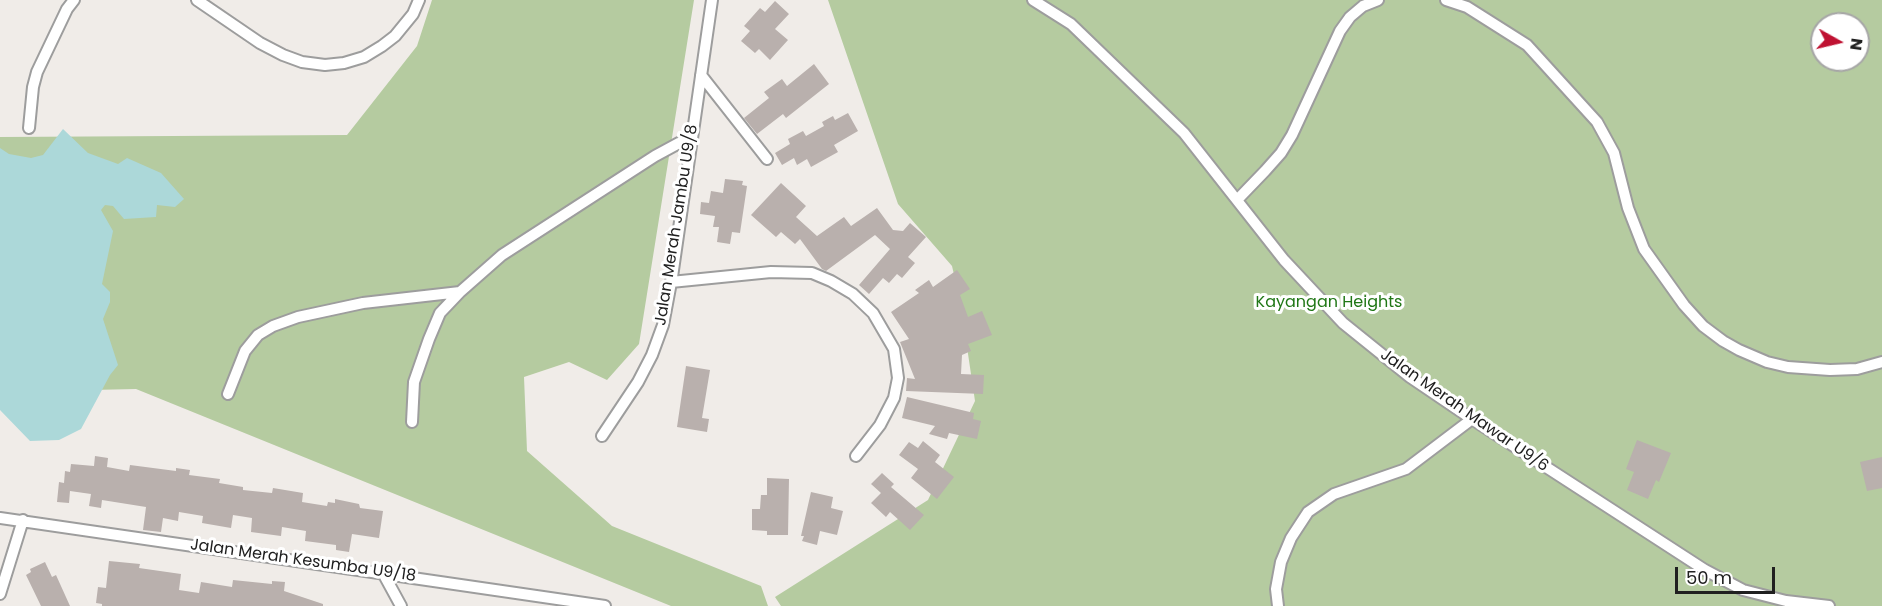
<!DOCTYPE html>
<style>
body{margin:0}
#map{position:relative;width:1882px;height:606px;overflow:hidden;background:#f0ece8;font-family:Poppins,sans-serif}
canvas{display:block}
.north{position:absolute;left:1810px;top:12px;width:60px;height:60px;box-sizing:border-box;background:#fff;border:2px solid #a6a6a6;border-radius:50%;rotate:98deg;font-size:16px;font-weight:700;line-height:24px;text-align:center;color:#202020}
.north::after{content:'';display:block;margin:auto;width:21px;height:27px;background:#bf1232;clip-path:polygon(50% 0,100% 100%,50% 72%,0 100%)}
.scale{position:absolute;left:1675px;top:567px;width:100px;height:27px;box-sizing:border-box;border:3px solid #202020;border-top:0;padding-left:8px;font-size:18px;line-height:21px;white-space:nowrap;color:#202020;-webkit-text-stroke:4px #fff;paint-order:stroke}
</style>
<div id="map">
<canvas width="1882" height="606"></canvas>
<div class="north">N</div>
<div class="scale">50 m</div>
</div>
<script>
const c = document.querySelector('canvas').getContext('2d');
c.lineJoin = 'round';
function fill(path, color) { c.fillStyle = color; c.fill(path, 'evenodd'); }
const toPath = rows => new Path2D(rows.map(r => 'M' + r).join(''));
function trace(path, color, width, dash) { c.strokeStyle = color; c.lineWidth = width; c.lineCap = dash ? 'butt' : 'round'; c.setLineDash(dash || []); c.stroke(path); }
function write(font, color, halo, rows, align = 'center') {
  c.font = font + ' Poppins,sans-serif'; c.lineWidth = 6; c.setLineDash([]); c.textBaseline = 'middle'; c.strokeStyle = halo; c.fillStyle = color; for (const [text, x, y, turn = 0] of rows) {
    c.save(); c.translate(x, y); c.rotate((+turn || 0) * Math.PI / 180); c.textAlign = isNaN(turn) ? turn : align; if (halo) c.strokeText(text, 0, 0); c.fillText(text, 0, 0); c.restore();
  }
}
const forest = toPath([
 [432,0,694,0,639,344,607,380,569,362,524,377,527,451,612,526,761,586,768,606,671,606,136,389,0,392,0,137,347,135,417,46],
 [828,0,1882,0,1882,606,781,606,775,597,928,500,975,401,960,300,952,266,898,204],
 [1822,24,1858,24,1858,60,1822,60]
]);
const water = toPath([
 [63,129,88,153,118,164,127,158,161,173,184,199,175,207,157,205,156,217,124,219,113,206,105,205,101,210,113,231,102,284,110,292,110,302,103,319,118,365,110,375,81,429,59,440,30,441,0,410,0,148,9,154,31,158,43,155]
]);
const building = toPath([
 [775,1,789,14,775,29,788,40,770,60,759,49,755,53,741,41,750,31,744,26,760,8,765,12],
 [814,64,829,84,786,118,783,114,757,134,744,118,769,98,764,92,782,79,787,86],
 [848,113,858,131,834,145,838,152,811,167,807,159,797,165,794,158,782,165,775,153,790,144,788,139,803,131,806,136,824,126,822,122,833,116,835,120],
 [725,179,743,181,742,185,747,186,740,233,732,232,730,244,717,242,719,227,713,227,715,216,700,214,701,202,709,203,711,191,723,193],
 [781,183,806,206,796,217,817,236,844,217,851,226,877,208,893,230,903,231,910,223,926,237,908,257,915,263,902,278,897,274,889,283,883,278,869,294,859,285,890,249,875,235,826,271,822,269,800,239,795,244,781,232,776,237,751,215],
 [957,270,970,289,960,295,968,317,982,311,992,335,968,344,971,351,962,355,961,374,984,375,983,394,906,391,907,378,915,379,900,342,909,339,891,312,919,293,915,290,929,280,933,287],
 [686,366,710,370,702,418,709,419,707,432,677,427],
 [907,397,974,413,973,419,981,421,977,439,949,433,947,439,929,434,935,426,902,418],
 [1637,440,1671,453,1659,482,1656,480,1648,499,1627,490,1634,472,1626,469],
 [923,441,940,455,935,462,954,477,937,499,911,478,918,469,899,455,909,442,918,448],
 [95,456,108,458,107,467,129,471,130,465,176,471,176,468,190,470,189,475,220,479,219,483,243,487,243,490,272,493,273,488,303,493,302,502,327,506,328,502,335,503,335,499,359,504,360,508,383,511,379,538,352,534,349,552,336,550,336,545,305,541,306,531,282,527,281,536,251,532,252,518,233,515,231,528,202,523,203,516,179,512,178,521,163,518,161,532,143,530,146,507,102,500,101,508,89,506,91,494,70,491,69,503,57,502,59,482,64,483,65,471,70,472,71,464,94,466],
 [1882,457,1882,488,1867,491,1860,462],
 [882,473,894,484,891,487,924,515,910,530,890,512,886,517,871,503,881,493,871,484],
 [767,478,789,479,788,535,767,535,767,531,752,530,752,509,760,509,761,495,767,495],
 [811,492,833,497,831,508,843,511,837,535,820,531,817,545,802,541,804,536,801,536],
 [109,561,140,564,139,568,181,574,179,590,199,593,201,582,232,587,233,580,272,584,272,581,285,582,284,591,323,604,323,606,102,606,102,604,96,603,98,587,106,588],
 [45,562,52,577,56,575,70,606,41,606,26,575,31,572,30,569]
]);
const street = toPath([
 [197,0,260,43,283,55,302,62,325,65,344,63,364,57,382,46,395,36,413,14,419,0],
 [1033,0,1071,24,1184,133,1284,260,1343,323,1410,377,1472,419,1705,570,1743,590,1786,601,1829,606],
 [1446,0,1467,7,1527,45,1597,122,1614,153,1628,208,1644,249,1684,305,1703,326,1723,341,1739,350,1767,362,1788,367,1830,370,1857,369,1882,362],
 [701,75,767,159],
 [29,128,33,87,37,72,67,9,74,0],
 [1238,199,1265,171,1281,153,1292,135,1340,31,1350,17,1363,6,1378,0],
 [671,282,771,272,812,273,831,281,853,294,873,313,894,349,898,378,894,398,880,425,856,456],
 [228,394,245,351,258,335,273,326,298,317,363,303,460,292],
 [412,422,414,382,429,339,440,313,460,292,502,255,655,156,679,143,691,141],
 [602,436,638,382,652,355,663,325,672,277,712,0],
 [0,518,605,606],
 [383,573,401,606],
 [0,594,23,520],
 [1278,606,1276,589,1281,562,1291,538,1308,512,1334,494,1406,469,1472,419]
]);
const streetNames = [
 ["Jalan Merah Jambu U9/8",677,225,-81],
 ["Jalan Merah Mawar U9/6",1464,411,35],
 ["Jalan Merah Kesumba U9/18",303,561,8]
];
const parkNames = [
 ["Kayangan Heights",1329,303]
];
fill(forest, '#b5cba0');
fill(water, '#acd8d9');
fill(building, '#b9b0ad');
trace(street, '#9d9d9d', 14);
trace(street, '#fff', 10);
write('16px', '#202020', '#fff', streetNames);
write('16px', '#207716', '#fff', parkNames);
</script>
